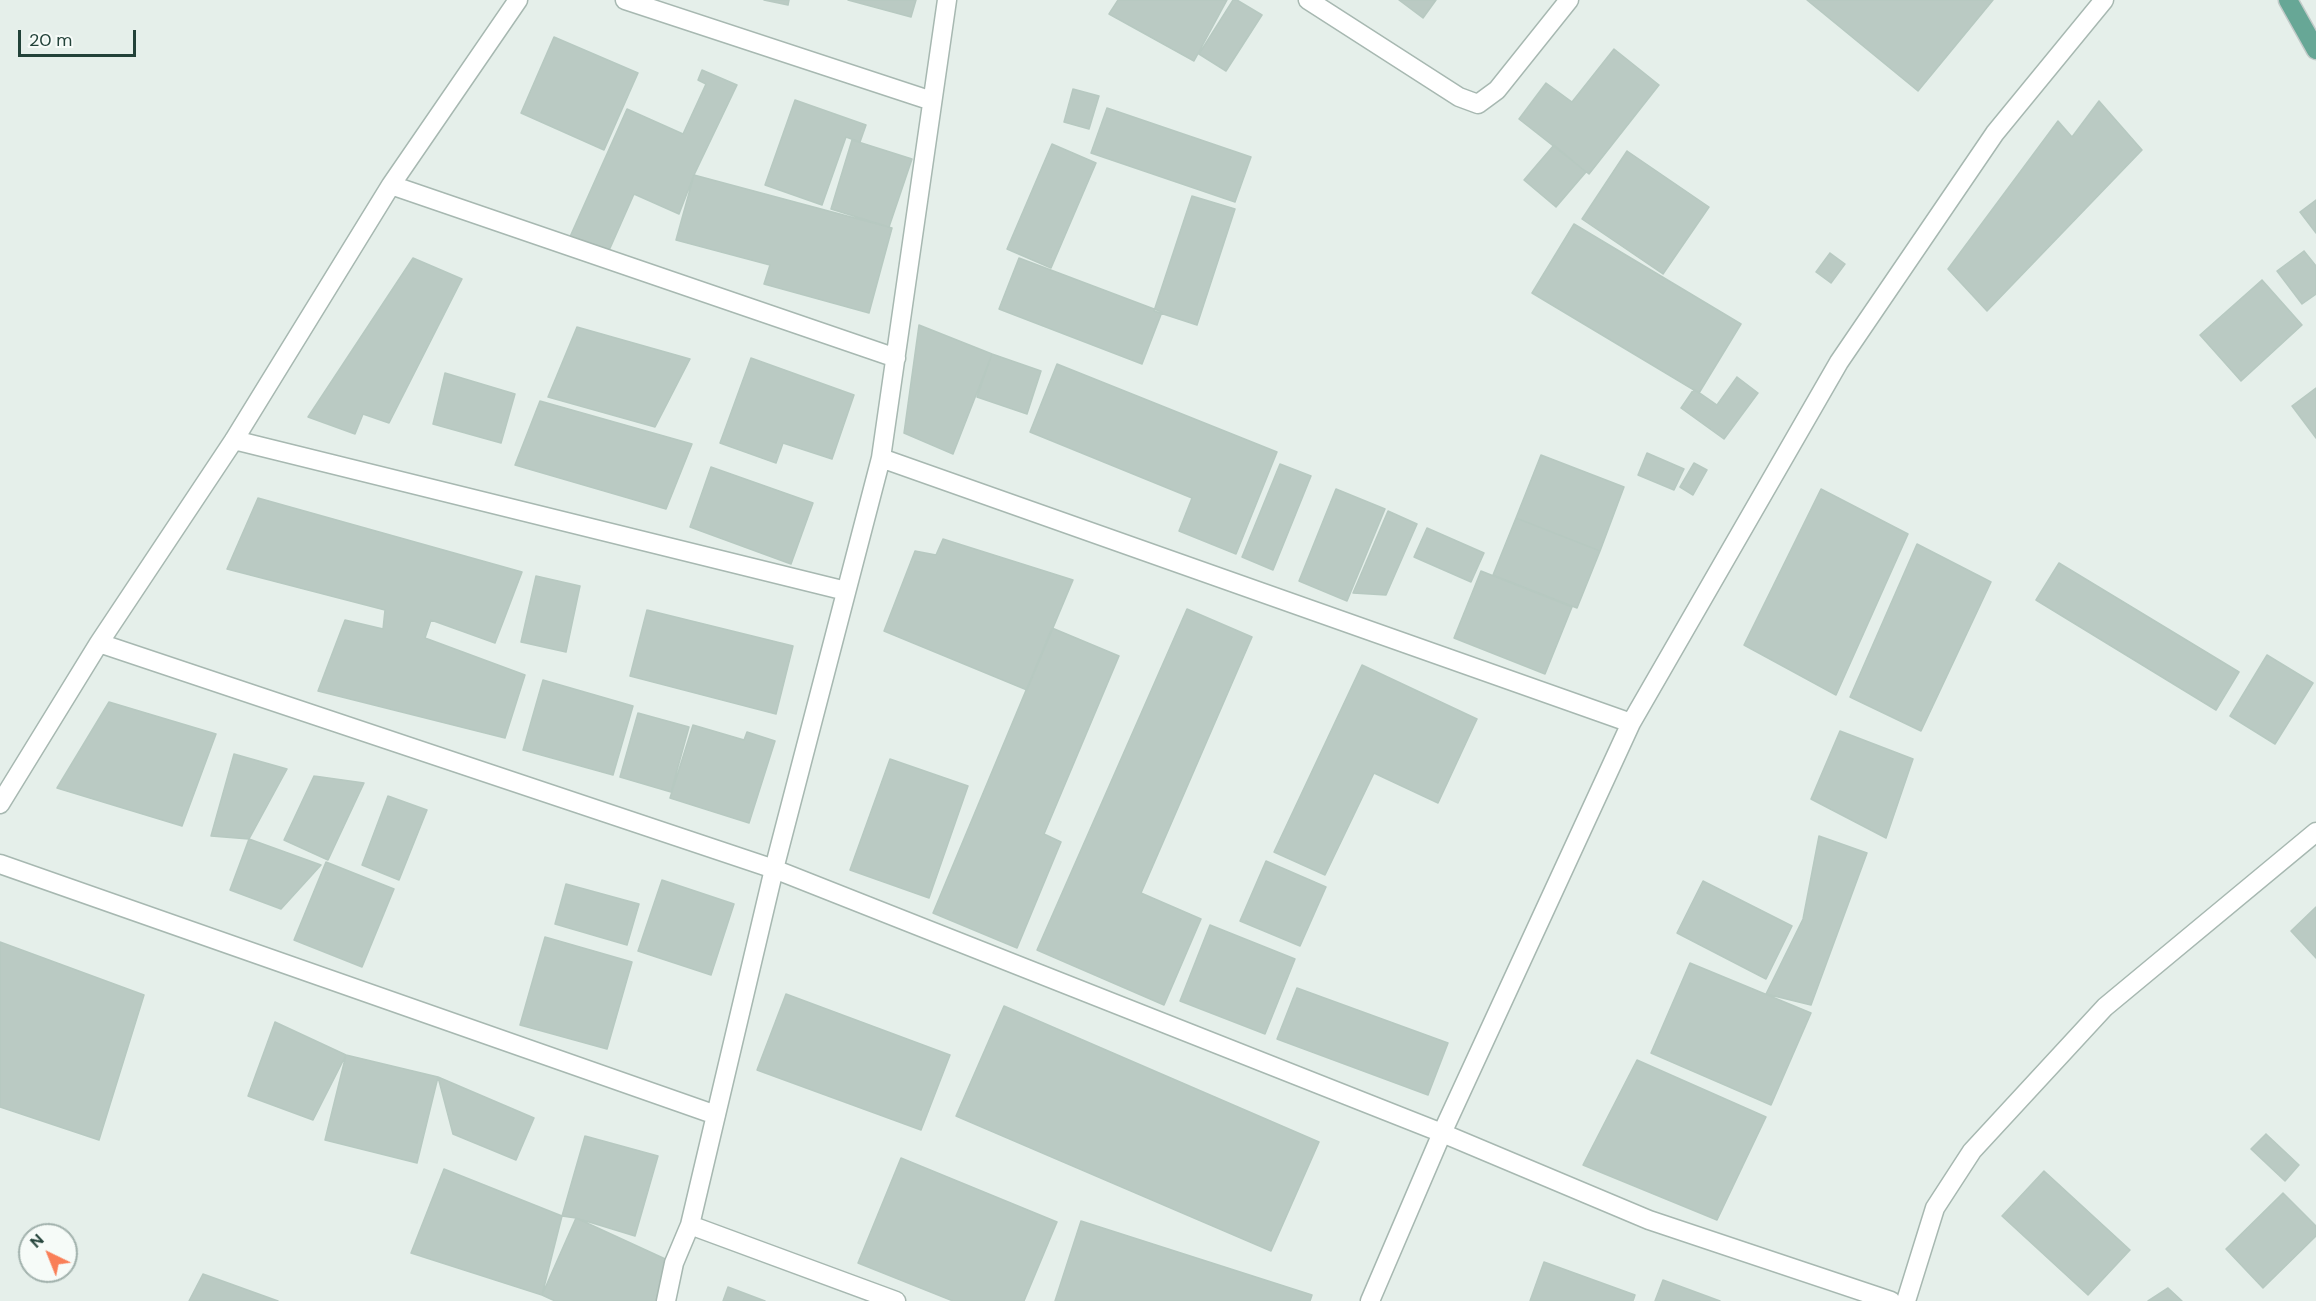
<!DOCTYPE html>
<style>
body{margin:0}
#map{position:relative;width:2316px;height:1301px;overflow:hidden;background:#e5efea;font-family:"DM Sans",sans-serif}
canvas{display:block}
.north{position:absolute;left:18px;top:1223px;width:60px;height:60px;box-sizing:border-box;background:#f6fbf8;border:2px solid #a1b1ac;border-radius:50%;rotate:317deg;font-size:16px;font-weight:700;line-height:24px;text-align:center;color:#224239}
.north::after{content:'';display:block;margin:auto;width:21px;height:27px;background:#f97f58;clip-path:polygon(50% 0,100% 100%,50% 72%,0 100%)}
.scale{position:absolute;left:18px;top:30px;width:118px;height:27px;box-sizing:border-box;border:3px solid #224239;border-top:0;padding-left:8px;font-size:18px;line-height:21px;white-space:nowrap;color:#224239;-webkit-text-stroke:4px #f6fbf8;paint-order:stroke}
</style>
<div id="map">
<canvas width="2316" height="1301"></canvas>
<div class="north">N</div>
<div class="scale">20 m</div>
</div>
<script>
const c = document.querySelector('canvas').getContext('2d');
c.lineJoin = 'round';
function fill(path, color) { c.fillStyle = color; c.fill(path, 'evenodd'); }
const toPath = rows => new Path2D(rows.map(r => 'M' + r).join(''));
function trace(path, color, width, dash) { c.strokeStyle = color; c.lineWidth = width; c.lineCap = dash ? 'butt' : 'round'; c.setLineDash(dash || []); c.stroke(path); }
const building = toPath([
 [764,0,789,0,788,5,764,0],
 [848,0,916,0,911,17,848,0],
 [1118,0,1227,0,1194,61,1109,14,1118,0],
 [1233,0,1237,0,1262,15,1226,71,1199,54,1233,0],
 [1399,0,1436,0,1423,18,1399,0],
 [1807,0,1993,0,1918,91,1807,0],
 [554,37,638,73,604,150,521,113,554,37],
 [1614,49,1659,85,1589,174,1519,119,1546,83,1572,102,1614,49],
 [702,70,737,85,694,175,679,214,634,194,607,255,569,239,627,109,683,134,706,84,698,80,702,70],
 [1073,89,1099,96,1089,129,1064,122,1073,89],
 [795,100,866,125,860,142,846,137,822,205,765,185,795,100],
 [2099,101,2142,150,1987,311,1948,269,2058,121,2072,137,2099,101],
 [1107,108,1251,157,1235,202,1091,153,1107,108],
 [852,140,912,159,889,227,831,209,852,140],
 [1052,144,1096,163,1051,268,1007,249,1052,144],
 [1554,145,1586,172,1556,207,1524,180,1554,145],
 [1627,151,1709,207,1663,274,1582,219,1627,151],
 [694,175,892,228,869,313,764,284,770,265,676,240,694,175],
 [1192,196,1235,209,1197,325,1154,311,1192,196],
 [2316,200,2316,233,2300,212,2316,200],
 [1574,224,1741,324,1699,393,1532,293,1574,224],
 [2304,251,2316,266,2316,294,2302,304,2277,271,2304,251],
 [1830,253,1845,264,1831,283,1816,272,1830,253],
 [413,258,462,279,389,423,363,414,355,434,308,417,413,258],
 [1019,258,1162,312,1142,364,999,309,1019,258],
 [2262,280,2302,325,2241,381,2200,335,2262,280],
 [919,325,992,354,953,454,904,433,919,325],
 [577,327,690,359,655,427,548,397,577,327],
 [992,354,1041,371,1027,414,977,397,992,354],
 [751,358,854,395,832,459,783,443,776,463,720,443,751,358],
 [1057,364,1277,452,1236,554,1179,531,1192,498,1030,432,1057,364],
 [445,373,515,394,501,443,433,424,445,373],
 [1737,377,1758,393,1724,439,1681,408,1694,389,1717,405,1737,377],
 [2316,388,2316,438,2292,406,2316,388],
 [540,401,692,444,666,509,515,465,540,401],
 [1647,453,1684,469,1674,490,1638,475,1647,453],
 [1541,455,1624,487,1600,551,1516,518,1541,455],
 [1694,463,1707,470,1693,495,1680,487,1694,463],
 [1280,464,1311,476,1273,570,1242,557,1280,464],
 [711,467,813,503,791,564,690,527,711,467],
 [1336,489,1385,509,1347,601,1299,581,1336,489],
 [1821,489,1908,534,1836,695,1744,645,1821,489],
 [258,498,522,572,495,643,431,620,425,638,525,675,505,738,318,691,345,620,383,629,385,610,227,569,258,498],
 [1388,511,1417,524,1386,595,1353,593,1388,511],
 [1516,518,1600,551,1577,608,1493,575,1516,518],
 [1427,528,1484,553,1471,582,1414,557,1427,528],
 [943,539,1073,580,1027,690,884,631,915,551,936,555,943,539],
 [1917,544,1991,582,1921,731,1850,697,1917,544],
 [2059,563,2239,672,2216,710,2036,600,2059,563],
 [1481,571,1572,607,1545,674,1454,638,1481,571],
 [536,576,580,586,566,652,521,642,536,576],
 [1187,609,1252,637,1141,893,1201,919,1164,1005,1037,950,1187,609],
 [647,610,793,646,776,714,630,676,647,610],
 [1052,628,1119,656,1044,834,1061,842,1017,948,933,913,1052,628],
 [2267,655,2313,683,2275,744,2230,716,2267,655],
 [1362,665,1477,719,1438,803,1374,773,1325,875,1274,852,1362,665],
 [543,680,633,706,613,775,523,750,543,680],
 [109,702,216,734,182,826,57,788,109,702],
 [638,713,689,727,671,792,620,777,638,713],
 [693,725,744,740,747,732,775,741,749,823,670,798,693,725],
 [1840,731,1913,759,1886,838,1811,799,1840,731],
 [234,754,287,769,249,839,211,836,234,754],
 [890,759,968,786,929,898,850,870,890,759],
 [314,776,364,783,328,860,284,840,314,776],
 [388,796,427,810,399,880,362,865,388,796],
 [1819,836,1867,853,1811,1005,1766,994,1803,919,1819,836],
 [249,839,321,865,281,909,230,890,249,839],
 [1266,861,1326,887,1300,946,1240,921,1266,861],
 [326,862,394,889,362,967,294,940,326,862],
 [662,880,734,904,711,975,638,951,662,880],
 [1703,881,1792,926,1766,979,1677,933,1703,881],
 [566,884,639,904,627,945,555,924,566,884],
 [2316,907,2316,958,2291,931,2316,907],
 [1210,925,1295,959,1265,1034,1180,1001,1210,925],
 [545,937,632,962,607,1049,520,1025,545,937],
 [0,942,144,995,99,1140,0,1107,0,942],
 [1690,963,1811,1013,1771,1105,1651,1053,1690,963],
 [1297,988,1448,1043,1428,1095,1277,1039,1297,988],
 [786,994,950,1055,921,1130,757,1070,786,994],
 [1004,1006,1319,1142,1271,1251,956,1116,1004,1006],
 [275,1022,346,1055,313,1120,248,1096,275,1022],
 [346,1055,438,1077,417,1163,325,1140,346,1055],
 [1637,1060,1766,1117,1717,1220,1583,1165,1637,1060],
 [438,1077,534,1118,516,1160,453,1134,438,1077],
 [2266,1134,2299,1165,2285,1181,2251,1149,2266,1134],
 [585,1136,658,1156,635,1236,576,1218,562,1216,585,1136],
 [901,1158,1057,1222,1024,1301,953,1301,858,1263,901,1158],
 [444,1169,562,1216,542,1295,411,1253,444,1169],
 [2044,1171,2130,1250,2088,1295,2002,1216,2044,1171],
 [2283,1193,2316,1226,2316,1236,2263,1288,2226,1249,2283,1193],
 [576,1218,674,1263,657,1301,555,1301,542,1295,576,1218],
 [1081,1221,1312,1295,1310,1301,1055,1301,1081,1221],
 [1544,1262,1635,1295,1633,1301,1530,1301,1544,1262],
 [203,1274,278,1301,189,1301,203,1274],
 [1663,1280,1720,1301,1655,1301,1663,1280],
 [728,1287,765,1301,723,1301,728,1287],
 [2168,1288,2182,1301,2148,1301,2168,1288]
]);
const minor = toPath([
 [625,0,932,101],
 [1308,0,1459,97,1478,104,1497,90,1569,0],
 [391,185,896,358],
 [234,440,846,591],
 [881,458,1631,723],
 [99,643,774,869,1442,1133,1649,1220,1891,1301],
 [0,804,99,643,234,440,391,185,518,0],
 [0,864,716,1115],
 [690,1225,896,1301],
 [666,1301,674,1263,690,1225,774,869,881,458,947,0],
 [1370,1301,1442,1133,1631,723,1839,362,1995,133,2104,0],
 [1906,1301,1935,1208,1972,1151,2105,1007,2316,832]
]);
const major = toPath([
 [2288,0,2316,50]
]);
fill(building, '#bacac3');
trace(building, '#b7c9c1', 1.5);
trace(minor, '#a7b8b1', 21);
trace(major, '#c1cac8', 21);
trace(minor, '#fff', 18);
trace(major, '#67a796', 18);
</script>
